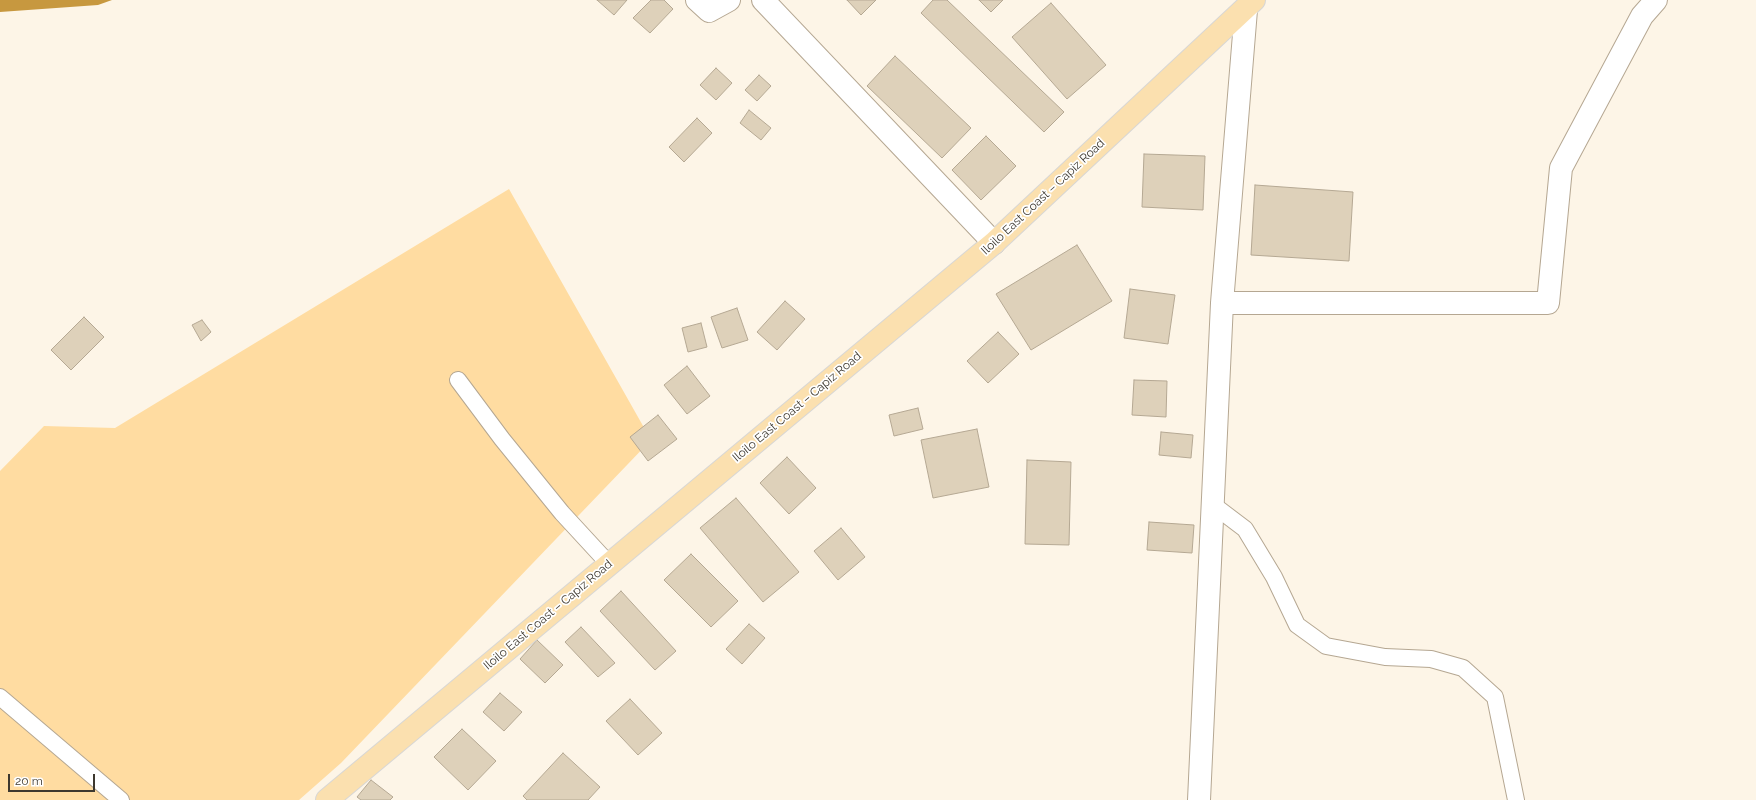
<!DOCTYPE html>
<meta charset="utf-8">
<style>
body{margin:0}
#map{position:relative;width:1756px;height:800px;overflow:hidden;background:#fdf5e7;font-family:Raleway,sans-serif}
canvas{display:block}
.scale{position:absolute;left:8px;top:774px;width:87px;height:18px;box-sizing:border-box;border:2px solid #3d382f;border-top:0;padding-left:5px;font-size:12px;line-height:14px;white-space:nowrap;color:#3d382f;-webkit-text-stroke:3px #fff;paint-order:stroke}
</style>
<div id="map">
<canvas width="1756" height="800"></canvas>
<div class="scale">20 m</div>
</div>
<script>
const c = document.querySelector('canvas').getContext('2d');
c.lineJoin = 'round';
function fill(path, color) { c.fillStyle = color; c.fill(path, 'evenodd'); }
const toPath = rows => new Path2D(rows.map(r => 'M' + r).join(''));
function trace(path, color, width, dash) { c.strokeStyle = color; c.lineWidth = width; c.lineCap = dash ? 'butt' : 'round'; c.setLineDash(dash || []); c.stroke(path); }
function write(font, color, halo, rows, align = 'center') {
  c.font = font + ' Raleway,sans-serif'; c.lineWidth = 3.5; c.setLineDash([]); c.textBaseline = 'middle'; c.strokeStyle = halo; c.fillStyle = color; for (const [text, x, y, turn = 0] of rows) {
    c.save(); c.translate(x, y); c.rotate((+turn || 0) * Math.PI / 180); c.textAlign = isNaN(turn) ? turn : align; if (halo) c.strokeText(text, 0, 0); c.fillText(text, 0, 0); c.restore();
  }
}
const green = toPath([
 [509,189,651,440,341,763,299,800,0,800,0,471,44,426,115,428]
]);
const water = toPath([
 [0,0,112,0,98,5,0,12]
]);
const building = toPath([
 [597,0,627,0,614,15,597,0],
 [651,0,664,0,673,9,650,33,633,18,651,0],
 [847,0,876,0,861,15,847,0],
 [933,0,947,0,1064,112,1044,132,921,13,933,0],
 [979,0,1003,0,991,12,979,0],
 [1051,3,1106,65,1067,99,1012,37,1051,3],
 [895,56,971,128,942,158,867,86,895,56],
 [716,68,732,83,716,100,700,85,716,68],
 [759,75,771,86,757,101,745,90,759,75],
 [749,110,771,128,761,140,740,123,749,110],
 [697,118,712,133,684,162,669,147,697,118],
 [986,136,1016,166,981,200,952,170,986,136],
 [1144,154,1205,156,1203,210,1142,207,1144,154],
 [1255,185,1353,192,1349,261,1251,255,1255,185],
 [1077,245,1112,301,1031,350,996,294,1077,245],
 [1130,289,1175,295,1168,344,1124,338,1130,289],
 [785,301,805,319,777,350,757,332,785,301],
 [737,308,748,340,722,348,711,317,737,308],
 [84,317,104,337,71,370,51,350,84,317],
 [202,320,211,332,201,341,192,325,202,320],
 [701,323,707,347,688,352,682,328,701,323],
 [998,332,1019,354,988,383,967,361,998,332],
 [687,366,710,396,687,414,664,385,687,366],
 [1134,380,1167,381,1166,417,1132,415,1134,380],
 [918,408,923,429,894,436,889,415,918,408],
 [658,415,677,439,648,461,630,437,658,415],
 [977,429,989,487,933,498,921,440,977,429],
 [1161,432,1193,435,1191,458,1159,455,1161,432],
 [787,457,816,488,789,514,760,483,787,457],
 [1027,460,1071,462,1069,545,1025,544,1027,460],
 [736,498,799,572,763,602,700,528,736,498],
 [1149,522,1194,525,1192,553,1147,550,1149,522],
 [841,528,865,557,838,580,814,551,841,528],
 [691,554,738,601,711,627,664,580,691,554],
 [621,591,676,651,655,670,600,611,621,591],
 [749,624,765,638,742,664,726,649,749,624],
 [581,627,615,663,598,677,565,642,581,627],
 [537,640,563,665,545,683,520,659,537,640],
 [500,693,522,712,504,731,483,712,500,693],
 [630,699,662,733,638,755,606,721,630,699],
 [462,729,496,761,468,790,434,757,462,729],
 [563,753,600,787,588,800,527,800,523,796,563,753],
 [371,780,393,797,390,800,361,800,357,797,371,780]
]);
const service = toPath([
 [458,380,502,439,562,513,609,564],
 [1212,504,1245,529,1274,577,1297,625,1326,646,1385,657,1431,659,1463,668,1495,697,1516,800],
 [0,697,121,800]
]);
const minor = toPath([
 [697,0,709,11,729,0],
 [763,0,994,243],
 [1222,303,1548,303,1561,168,1642,16,1656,0],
 [1199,800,1222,303,1246,10]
]);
const primary = toPath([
 [327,800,994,243,1254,0]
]);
const streetNames = [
 ["Iloilo East Coast – Capiz Road",1043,197,-43],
 ["Iloilo East Coast – Capiz Road",797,407,-40],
 ["Iloilo East Coast – Capiz Road",548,615,-40]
];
fill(green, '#ffdca1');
fill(water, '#c7983f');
fill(building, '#ded1ba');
trace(building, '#b5a893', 1);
trace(service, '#b5a792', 18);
trace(minor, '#b5a792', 24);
trace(primary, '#d8d7d5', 24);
trace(service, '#fff', 16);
trace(minor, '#fff', 22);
trace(primary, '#fbe0af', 22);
write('12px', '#3d382f', '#fff', streetNames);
</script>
